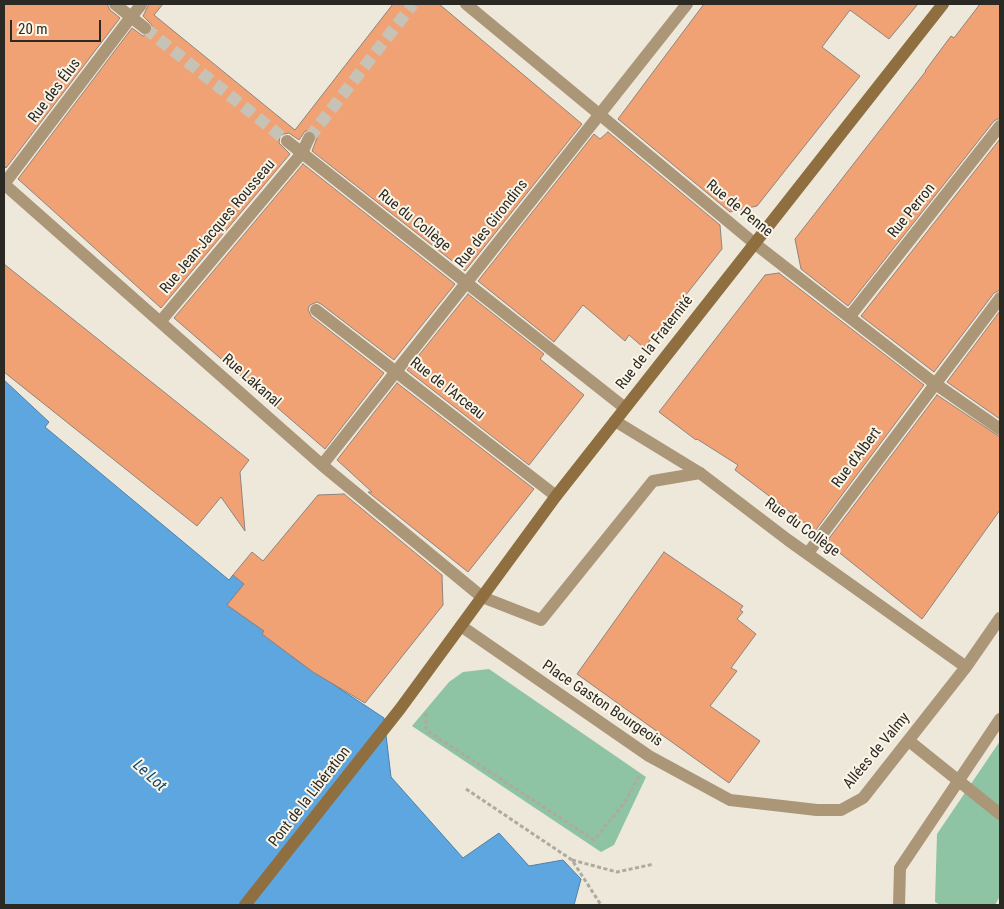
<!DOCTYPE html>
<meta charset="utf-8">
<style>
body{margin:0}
#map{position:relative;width:1004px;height:909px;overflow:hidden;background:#ede8da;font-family:"Roboto Condensed",sans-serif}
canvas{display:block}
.frame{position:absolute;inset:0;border:5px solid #2b2924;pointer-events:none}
.scale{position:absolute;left:10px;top:20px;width:91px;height:22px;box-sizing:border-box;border:2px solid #2b2924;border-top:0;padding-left:6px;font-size:15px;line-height:18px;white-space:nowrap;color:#2b2924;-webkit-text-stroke:4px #faf5e7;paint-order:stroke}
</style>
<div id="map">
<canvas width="1004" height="909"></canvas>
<div class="frame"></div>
<div class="scale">20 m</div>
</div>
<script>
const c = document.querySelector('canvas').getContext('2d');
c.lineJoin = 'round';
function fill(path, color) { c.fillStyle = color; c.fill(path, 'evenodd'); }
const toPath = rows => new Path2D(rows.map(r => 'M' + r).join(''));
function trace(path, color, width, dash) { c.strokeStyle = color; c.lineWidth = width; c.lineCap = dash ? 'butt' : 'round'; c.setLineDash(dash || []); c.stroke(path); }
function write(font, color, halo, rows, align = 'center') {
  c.font = font + ' "Roboto Condensed",sans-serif'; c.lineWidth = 4; c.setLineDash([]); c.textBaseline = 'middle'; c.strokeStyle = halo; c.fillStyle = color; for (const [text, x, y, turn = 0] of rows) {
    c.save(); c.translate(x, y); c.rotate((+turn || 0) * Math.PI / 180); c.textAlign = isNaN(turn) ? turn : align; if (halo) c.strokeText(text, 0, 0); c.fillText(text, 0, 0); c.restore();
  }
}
const green = toPath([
 [489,669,646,777,614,845,601,852,412,726,449,682,463,672],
 [1000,741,1000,896,995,905,940,905,935,902,937,834]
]);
const water = toPath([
 [4,380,49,422,45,427,229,580,233,575,244,584,227,605,264,631,263,634,298,661,384,718,391,777,463,858,499,833,529,866,563,860,581,879,574,905,4,905,4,380]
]);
const building = toPath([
 [4,4,107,4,110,10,120,18,6,168,4,165,4,4],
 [149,4,163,4,154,15,295,130,393,4,439,4,582,124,465,271,312,151,317,138,313,131,305,131,299,140,289,133,284,134,280,136,279,143,290,154,161,308,18,179,132,28,143,36,152,33,152,25,143,16,149,4],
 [704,4,918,4,889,39,850,10,822,47,860,76,757,206,730,212,618,119,704,4],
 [980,4,1000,4,1000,118,994,121,848,306,801,269,795,239,926,71,925,71,951,36,954,38,980,4],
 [608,132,720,225,722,249,644,348,629,335,625,341,583,305,554,342,478,281,594,134,600,139,608,132],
 [1000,139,1000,290,994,293,934,372,861,316,1000,139],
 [303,164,455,284,394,360,321,304,317,302,310,305,308,309,311,316,384,373,325,449,174,318,303,164],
 [4,264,249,460,240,472,245,531,221,497,197,526,4,372,4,264],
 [779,273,924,385,815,531,735,470,738,465,697,439,696,440,659,412,765,275,779,273],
 [468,294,544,354,540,359,584,395,529,465,407,370,468,294],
 [1000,311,1000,419,947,382,1000,311],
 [397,383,534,489,468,572,368,492,372,492,337,460,397,383],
 [937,395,1000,437,1000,510,922,619,831,546,832,545,827,541,937,395],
 [344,494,442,575,443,605,365,703,313,672,262,634,264,631,227,605,244,584,233,575,252,552,263,561,318,495,344,494],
 [664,552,743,606,740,610,743,612,737,619,756,634,731,668,737,671,710,706,760,741,729,783,577,674,664,552]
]);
const pedestrianTunnel = toPath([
 [145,28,287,141],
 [309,138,413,4]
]);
const path = toPath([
 [426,713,426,730,594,840,625,802,639,776],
 [466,789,572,860,601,905],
 [572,860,617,872,654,864]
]);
const service = toPath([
 [482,597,541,620,653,481,700,473],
 [461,626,649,756,730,800,817,810]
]);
const pedestrian = toPath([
 [466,4,599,114],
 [141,5,131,17,145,28],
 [287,141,302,153,309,138],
 [850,316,1000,126],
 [909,741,1000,814]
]);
const minor = toPath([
 [599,114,754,243,934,383,1000,429],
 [4,184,322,465,482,597],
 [4,184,131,17,115,4],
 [316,310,556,496],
 [160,322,302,153,625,408],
 [615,421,700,473,788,540,966,667],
 [322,465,687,4],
 [808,553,1000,298],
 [817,810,841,810,863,798,966,667,1000,618],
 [899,905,900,868,1000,719]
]);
const secondary = toPath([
 [245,905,400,709,556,496,943,4]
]);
const streetNames = [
 ["Rue des Élus",55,91,-53],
 ["Rue de Penne",739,209,39],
 ["Rue Perron",912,211,-51],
 ["Rue du Collège",414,221,39],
 ["Rue des Girondins",492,224,-52],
 ["Rue Jean-Jacques Rousseau",218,227,-50],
 ["Rue de la Fraternité",655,343,-52],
 ["Rue Lakanal",251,381,41],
 ["Rue de l'Arceau",447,389,38],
 ["Rue d'Albert",857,458,-53],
 ["Rue du Collège",802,528,36],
 ["Place Gaston Bourgeois",602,704,34],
 ["Allées de Valmy",877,751,-50],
 ["Pont de la Libération",310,797,-52]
];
const waterNames = [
 ["Le Lot",149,776,42]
];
fill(green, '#8ec3a4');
fill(water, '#5da6df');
trace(water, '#4e80a7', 1);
fill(building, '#f0a274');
trace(building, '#90837c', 1);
trace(pedestrianTunnel, '#c6c2b6', 12, [12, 6]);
trace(path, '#aeaa9f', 3, [4, 2.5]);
trace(service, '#ac9678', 12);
trace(pedestrian, '#ac9678', 12);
trace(minor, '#ac9678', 12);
trace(secondary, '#8f6e40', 12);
write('15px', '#2b2924', '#faf5e7', streetNames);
write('italic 16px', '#0e466c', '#faf5e7', waterNames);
</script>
